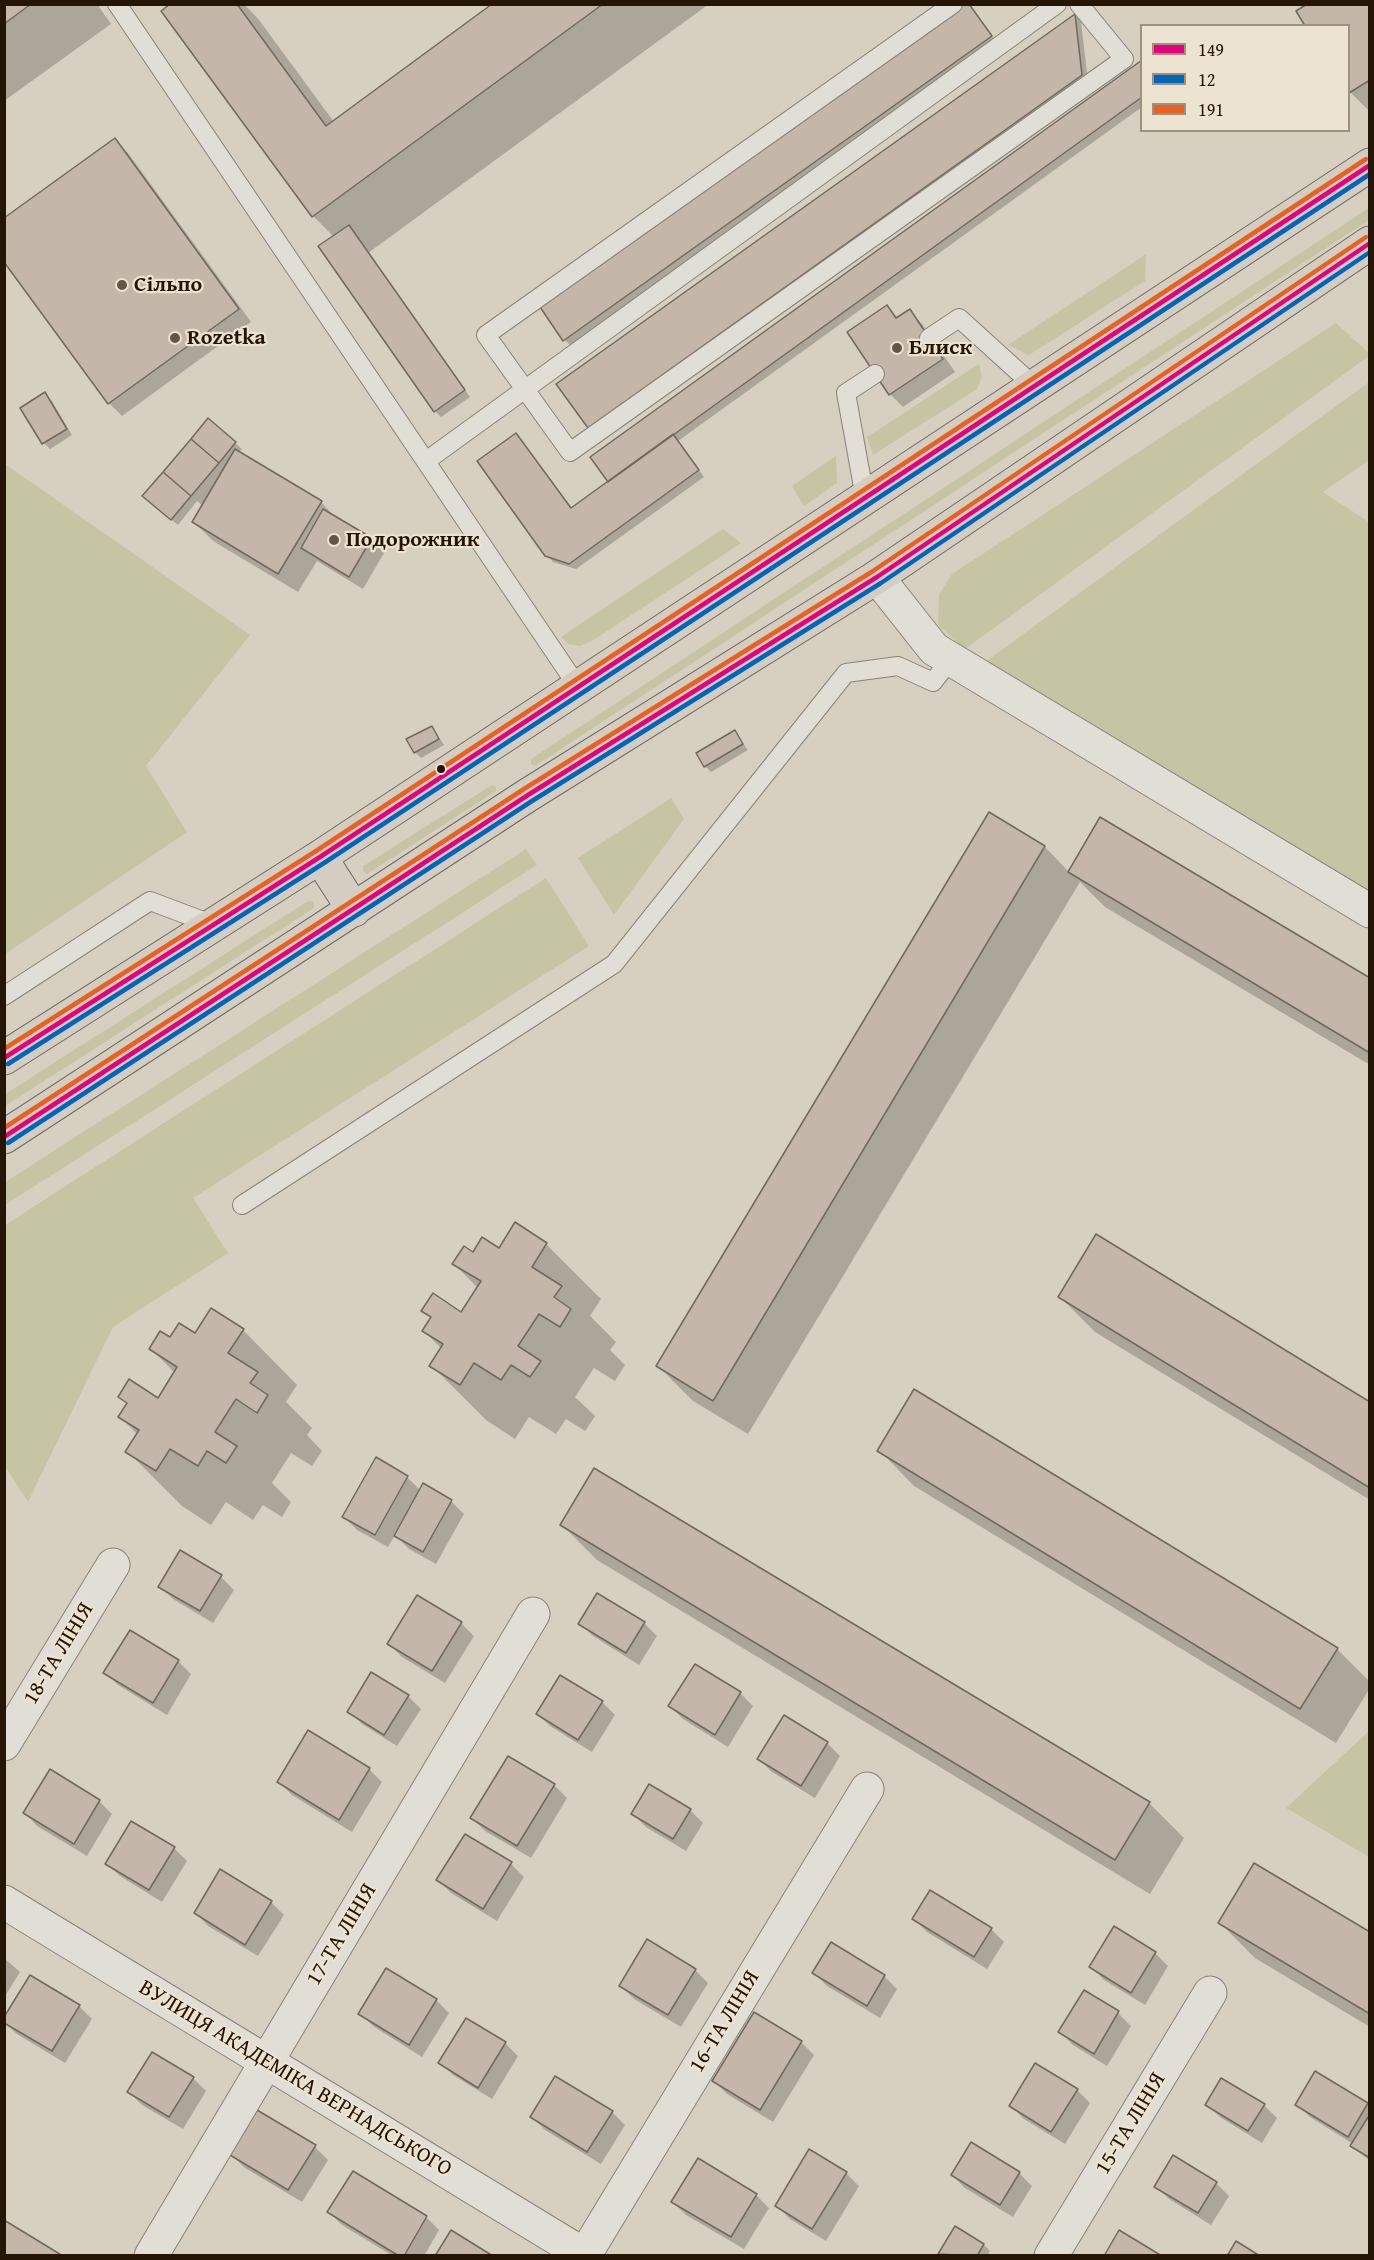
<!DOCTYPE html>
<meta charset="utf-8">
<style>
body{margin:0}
#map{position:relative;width:1374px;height:2260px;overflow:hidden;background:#d7d0c1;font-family:"Gentium Book Plus",serif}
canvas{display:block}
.frame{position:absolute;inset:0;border:6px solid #251504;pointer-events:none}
.legend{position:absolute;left:1140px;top:24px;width:210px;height:108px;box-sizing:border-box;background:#ece3d0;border:2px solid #9c917e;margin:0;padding:8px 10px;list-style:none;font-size:18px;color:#251504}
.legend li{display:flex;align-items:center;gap:12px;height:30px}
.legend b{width:30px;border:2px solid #9c917e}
</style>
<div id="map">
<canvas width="1374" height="2260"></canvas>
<div class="frame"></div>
<ul class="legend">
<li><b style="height:8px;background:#e5007d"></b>149</li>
<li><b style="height:8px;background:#0065bd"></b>12</li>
<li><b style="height:8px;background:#e86120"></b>191</li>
</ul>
</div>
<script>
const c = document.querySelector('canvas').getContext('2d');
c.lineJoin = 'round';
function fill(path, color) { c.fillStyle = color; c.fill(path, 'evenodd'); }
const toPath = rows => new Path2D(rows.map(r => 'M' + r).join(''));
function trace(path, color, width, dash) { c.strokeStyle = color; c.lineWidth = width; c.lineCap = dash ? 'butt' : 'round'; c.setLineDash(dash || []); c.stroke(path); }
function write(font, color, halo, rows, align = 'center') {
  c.font = font + ' "Gentium Book Plus",serif'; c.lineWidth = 4.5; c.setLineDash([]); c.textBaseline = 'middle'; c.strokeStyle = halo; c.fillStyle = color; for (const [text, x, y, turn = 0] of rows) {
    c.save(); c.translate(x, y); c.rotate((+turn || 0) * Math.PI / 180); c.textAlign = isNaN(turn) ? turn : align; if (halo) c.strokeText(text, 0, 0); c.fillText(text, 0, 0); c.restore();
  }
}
const green = toPath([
 [1369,208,1369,220,535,766,531,764,531,759],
 [1146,254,1145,281,1029,355,1008,345],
 [1336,323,1369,353,1369,356,965,649,938,625,939,594,952,574],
 [979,364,982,377,977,389,873,455,867,437],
 [1369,382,1369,460,1323,492,1369,522,1369,893,985,662],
 [836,456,837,483,804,506,792,486],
 [5,464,250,635,146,766,187,832,5,954],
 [723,529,741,543,592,641,580,646,568,644,561,637],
 [492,785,496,787,496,791,367,874,363,871,363,866],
 [671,798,684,819,614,915,578,858],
 [526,849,537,865,5,1205,5,1182],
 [546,878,589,946,193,1198,228,1253,113,1327,28,1502,5,1466,5,1225],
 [308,901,314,902,314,908,5,1106,5,1094],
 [1369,1731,1369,1857,1286,1808]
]);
const shadow = toPath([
 [4,4,97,4,111,24,4,101],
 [173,4,244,4,259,20,334,122,495,4,709,4,368,253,470,397,441,417,435,411,334,237,313,216],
 [968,4,997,43,571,346,565,340],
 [1370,4,1370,112,1348,90,1348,26],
 [1075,15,1081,21,1088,82,596,433,590,427,558,384],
 [1142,61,1142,107,678,441,704,477,576,569,553,562,547,555,516,435,571,509,610,482],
 [115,140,128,153,251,322,122,416,109,403],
 [887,307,899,319,909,311,922,324,955,372,903,407,890,394,849,333],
 [44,394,51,400,72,435,50,449,44,443,22,408],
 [208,420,242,449,238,453,321,502,338,520,371,540,384,553,363,589,317,561,298,592,213,541,194,522,203,506,197,501,178,525,151,502],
 [432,727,444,745,421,758,415,752],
 [734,732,748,750,711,772,705,766],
 [989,814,1045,847,1069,872,1370,980,1370,1065,1105,907,1080,882,748,1434,693,1401,658,1366],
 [546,1244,601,1299,590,1316,616,1342,610,1350,625,1365,615,1381,594,1368,575,1397,595,1416,585,1431,566,1419,556,1434,529,1417,515,1439,486,1420,431,1365,442,1349,424,1331,432,1319,423,1311,462,1314,478,1288,454,1264,473,1254],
 [1060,1297,1370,1403,1370,1500,1095,1332],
 [243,1330,297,1385,286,1402,312,1428,307,1435,322,1451,312,1466,291,1453,272,1483,291,1502,282,1517,263,1505,253,1520,226,1502,211,1525,182,1506,127,1451,138,1435,120,1417,128,1405,120,1397,158,1400,175,1373,151,1349,170,1339],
 [879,1450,1337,1649,1370,1682,1370,1688,1336,1743,914,1486],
 [407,1477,421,1491,451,1501,464,1514,436,1564,409,1549,395,1535,388,1547,357,1530,344,1517],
 [562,1525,1149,1803,1184,1838,1150,1894,597,1560],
 [221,1577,234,1590,213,1623,173,1599,160,1586],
 [461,1623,474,1636,445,1683,402,1657,389,1644],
 [580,1623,644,1623,657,1636,639,1665,593,1636],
 [130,1632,178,1661,191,1674,167,1715,118,1685,105,1672],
 [740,1693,753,1706,728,1747,683,1719,670,1706],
 [408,1696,421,1709,397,1746,362,1724,349,1711],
 [602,1702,615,1715,592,1752,550,1726,537,1713],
 [309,1732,369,1769,382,1782,352,1832,292,1795,279,1782],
 [827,1743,840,1756,815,1798,772,1772,759,1759],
 [50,1771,99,1801,112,1814,87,1856,37,1826,25,1813],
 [554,1785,567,1798,531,1858,485,1831,472,1818],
 [690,1810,703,1823,686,1851,646,1827,633,1814],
 [174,1848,187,1861,162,1902,120,1876,107,1864],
 [511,1864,524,1877,497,1921,451,1893,438,1880],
 [271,1902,284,1915,258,1956,208,1926,196,1913],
 [914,1919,991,1929,1004,1942,987,1969,927,1932],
 [1220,1923,1370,1934,1370,2027,1255,1958],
 [832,1944,885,1977,897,1989,880,2018,827,1986,814,1973],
 [1155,1953,1168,1966,1145,2005,1104,1980,1091,1967],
 [4,1958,20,1972,4,1998],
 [695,1970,708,1983,681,2027,634,1999,621,1986],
 [1084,1992,1118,2013,1131,2026,1107,2066,1073,2045,1060,2032],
 [436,2000,449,2013,422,2057,373,2026,360,2013],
 [79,2006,92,2019,65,2063,17,2034,4,2022],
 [801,2042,814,2055,773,2122,727,2094,714,2081],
 [505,2043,518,2056,492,2099,453,2075,440,2062],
 [1316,2073,1370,2107,1370,2161,1352,2146,1353,2144,1310,2117,1297,2104],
 [193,2078,206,2091,183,2129,142,2105,129,2092],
 [1077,2090,1090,2103,1065,2144,1024,2119,1011,2106],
 [1207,2104,1264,2105,1277,2118,1262,2143,1220,2117],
 [612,2112,625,2125,601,2164,545,2130,532,2117],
 [315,2147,328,2160,302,2202,245,2168,232,2155],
 [353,2173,426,2217,439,2230,424,2256,393,2256,342,2225,329,2212],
 [846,2173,859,2186,826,2241,790,2219,777,2206],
 [1019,2173,1032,2186,1013,2217,965,2188,952,2175],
 [1216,2183,1229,2196,1211,2225,1169,2199,1156,2186],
 [756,2195,769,2208,744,2249,686,2215,673,2202],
 [956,2228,984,2245,990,2251,987,2256,942,2256,940,2254]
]);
const building = toPath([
 [4,4,31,4,4,24,4,4],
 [170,4,237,4,326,126,492,4,603,4,312,217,161,11,170,4],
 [965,4,969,4,992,36,563,341,540,307,965,4],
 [1307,4,1370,4,1370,80,1349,93,1348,26,1305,26,1296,11,1307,4],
 [1075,14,1082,75,588,428,556,384,1075,14],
 [1142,60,1142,97,608,482,590,457,1142,60],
 [115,138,239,309,108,404,4,262,4,218,115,138],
 [349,225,465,390,434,412,318,246,349,225],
 [887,305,896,318,910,309,943,359,889,395,847,332,887,305],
 [45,392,67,429,42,444,20,408,45,392],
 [208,418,236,442,219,463,191,439,208,418],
 [516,433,571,508,673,434,699,470,569,564,545,556,477,461,516,433],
 [191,439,219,463,191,496,163,472,191,439],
 [235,449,322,501,278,574,192,522,235,449],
 [163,472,191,496,171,520,142,496,163,472],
 [323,509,372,538,349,577,301,548,323,509],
 [432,726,439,739,414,753,406,739,432,726],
 [735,730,743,744,704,767,696,753,735,730],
 [989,812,1045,846,713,1401,656,1366,989,812],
 [1100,817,1370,978,1370,1053,1068,872,1100,817],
 [515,1222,547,1243,532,1267,562,1286,554,1297,571,1309,560,1327,539,1314,518,1346,541,1361,530,1377,511,1365,501,1380,474,1363,460,1385,429,1366,443,1344,422,1331,431,1317,421,1311,433,1293,461,1312,481,1281,452,1264,464,1246,473,1252,482,1237,499,1248,515,1222],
 [1096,1234,1370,1402,1370,1488,1058,1297,1096,1234],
 [211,1308,244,1329,228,1353,258,1372,250,1383,268,1395,257,1413,236,1399,215,1432,237,1446,226,1463,207,1451,198,1466,170,1449,156,1471,125,1452,139,1430,118,1417,127,1403,118,1397,129,1379,158,1398,177,1367,149,1349,160,1331,170,1337,179,1323,195,1333,211,1308],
 [914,1389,1338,1648,1300,1709,877,1451,914,1389],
 [376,1457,408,1476,375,1535,342,1517,376,1457],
 [594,1468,1150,1802,1115,1860,560,1525,594,1468],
 [423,1483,452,1500,423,1552,394,1536,423,1483],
 [180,1550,222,1575,200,1611,158,1587,180,1550],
 [597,1593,645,1622,626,1653,578,1624,597,1593],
 [417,1595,462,1622,432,1671,387,1644,417,1595],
 [130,1630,179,1660,153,1703,103,1673,130,1630],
 [695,1664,741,1692,715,1735,668,1706,695,1664],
 [371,1672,409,1695,384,1735,347,1712,371,1672],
 [560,1675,603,1701,578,1740,536,1714,560,1675],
 [784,1715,828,1742,801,1786,757,1759,784,1715],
 [308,1730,370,1768,339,1820,277,1782,308,1730],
 [508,1756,555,1784,517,1846,470,1818,508,1756],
 [50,1769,100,1800,74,1844,23,1813,50,1769],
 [649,1784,691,1809,673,1839,631,1814,649,1784],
 [131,1821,175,1847,149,1890,105,1864,131,1821],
 [465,1834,512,1862,483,1909,436,1880,465,1834],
 [1254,1863,1370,1932,1370,2014,1218,1923,1254,1863],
 [220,1869,272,1901,245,1945,194,1913,220,1869],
 [930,1890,992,1928,974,1957,912,1919,930,1890],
 [1114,1926,1156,1952,1131,1993,1089,1967,1114,1926],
 [647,1939,696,1969,668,2015,619,1986,647,1939],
 [831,1942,885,1975,867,2006,812,1973,831,1942],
 [386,1968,437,1999,409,2045,358,2014,386,1968],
 [30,1975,80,2005,52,2051,4,2023,4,2017,30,1975],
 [1084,1990,1119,2011,1094,2054,1058,2032,1084,1990],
 [754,2012,802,2041,760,2110,712,2081,754,2012],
 [466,2018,506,2042,478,2088,438,2063,466,2018],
 [152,2052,194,2077,169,2117,127,2092,152,2052],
 [1035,2063,1078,2089,1051,2132,1009,2106,1035,2063],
 [1315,2071,1368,2103,1348,2137,1295,2105,1315,2071],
 [555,2076,613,2111,587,2152,530,2117,555,2076],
 [1221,2078,1265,2104,1248,2131,1205,2105,1221,2078],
 [257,2110,316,2145,288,2190,230,2155,257,2110],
 [1370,2114,1370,2158,1350,2146,1370,2114],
 [971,2142,1020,2172,1000,2205,951,2175,971,2142],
 [809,2149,847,2172,812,2229,775,2206,809,2149],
 [1173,2155,1217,2182,1198,2213,1154,2187,1173,2155],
 [698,2158,757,2194,731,2237,671,2202,698,2158],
 [353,2171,427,2216,404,2256,399,2256,327,2212,353,2171],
 [4,2220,63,2256,4,2256,4,2220],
 [955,2226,984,2244,977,2256,938,2254,955,2226],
 [451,2230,493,2256,435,2256,451,2230],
 [1119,2230,1162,2256,1104,2256,1119,2230],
 [1236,2241,1260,2256,1227,2256,1236,2241]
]);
const service = toPath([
 [117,4,578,687],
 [953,4,486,335,570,452,1124,59,1079,4],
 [929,338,959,318,1034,386],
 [426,461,1057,4],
 [865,498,846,393,875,374],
 [4,996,150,901,214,925],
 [242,1205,614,964,846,673,898,666,933,682,951,659]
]);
const minor = toPath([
 [877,577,934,649,1370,911],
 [4,1744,113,1565],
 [4,1902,586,2256],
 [151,2256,533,1614],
 [584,2256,867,1789],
 [1051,2256,1210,1993]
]);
const primary = toPath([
 [320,857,354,910],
 [4,1058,320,857,1370,165],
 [4,1137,528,795,877,577,1370,243]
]);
const bus1 = toPath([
 [4,1058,320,857,1370,165],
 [4,1137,528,795,877,577,1370,243]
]);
const bus2 = toPath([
 [8,1064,324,863,1370,174],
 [8,1143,532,801,881,583,1370,252]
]);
const bus3 = toPath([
 [4,1049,316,851,1366,159],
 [4,1128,524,789,873,571,1366,237]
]);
const markers = [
 [122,285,6,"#635646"],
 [175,338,6,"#635646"],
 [897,348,6,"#635646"],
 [334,540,6,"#635646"],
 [441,769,5,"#251504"]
];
const poiNames = [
 ["Сільпо",134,285],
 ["Rozetka",187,338],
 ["Блиск",909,348],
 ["Подорожник",346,540]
];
const streetNames = [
 ["18-ТА ЛІНІЯ",59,1654,-59],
 ["17-ТА ЛІНІЯ",342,1935,-59],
 ["16-ТА ЛІНІЯ",725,2022,-59],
 ["ВУЛИЦЯ АКАДЕМІКА ВЕРНАДСЬКОГО",295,2079,31],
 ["15-ТА ЛІНІЯ",1131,2124,-59]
];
fill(green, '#c5c5a4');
fill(shadow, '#0003');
fill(building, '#c4b6a8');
trace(building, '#6f695f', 1.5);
trace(service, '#898278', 20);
trace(minor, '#898278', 35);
trace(primary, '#6f695f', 35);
trace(service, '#e1ded5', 18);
trace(minor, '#e1ded5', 33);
trace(primary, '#d4cdc1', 33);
trace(bus1, '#e5007d', 4.5);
trace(bus2, '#0065bd', 4.5);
trace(bus3, '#e86120', 4.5);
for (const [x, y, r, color] of markers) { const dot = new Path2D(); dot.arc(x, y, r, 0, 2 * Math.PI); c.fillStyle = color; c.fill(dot); trace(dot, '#ece3d0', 2); }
write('bold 22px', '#251504', '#ece3d0', poiNames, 'left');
write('22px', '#251504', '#ece3d0', streetNames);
</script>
